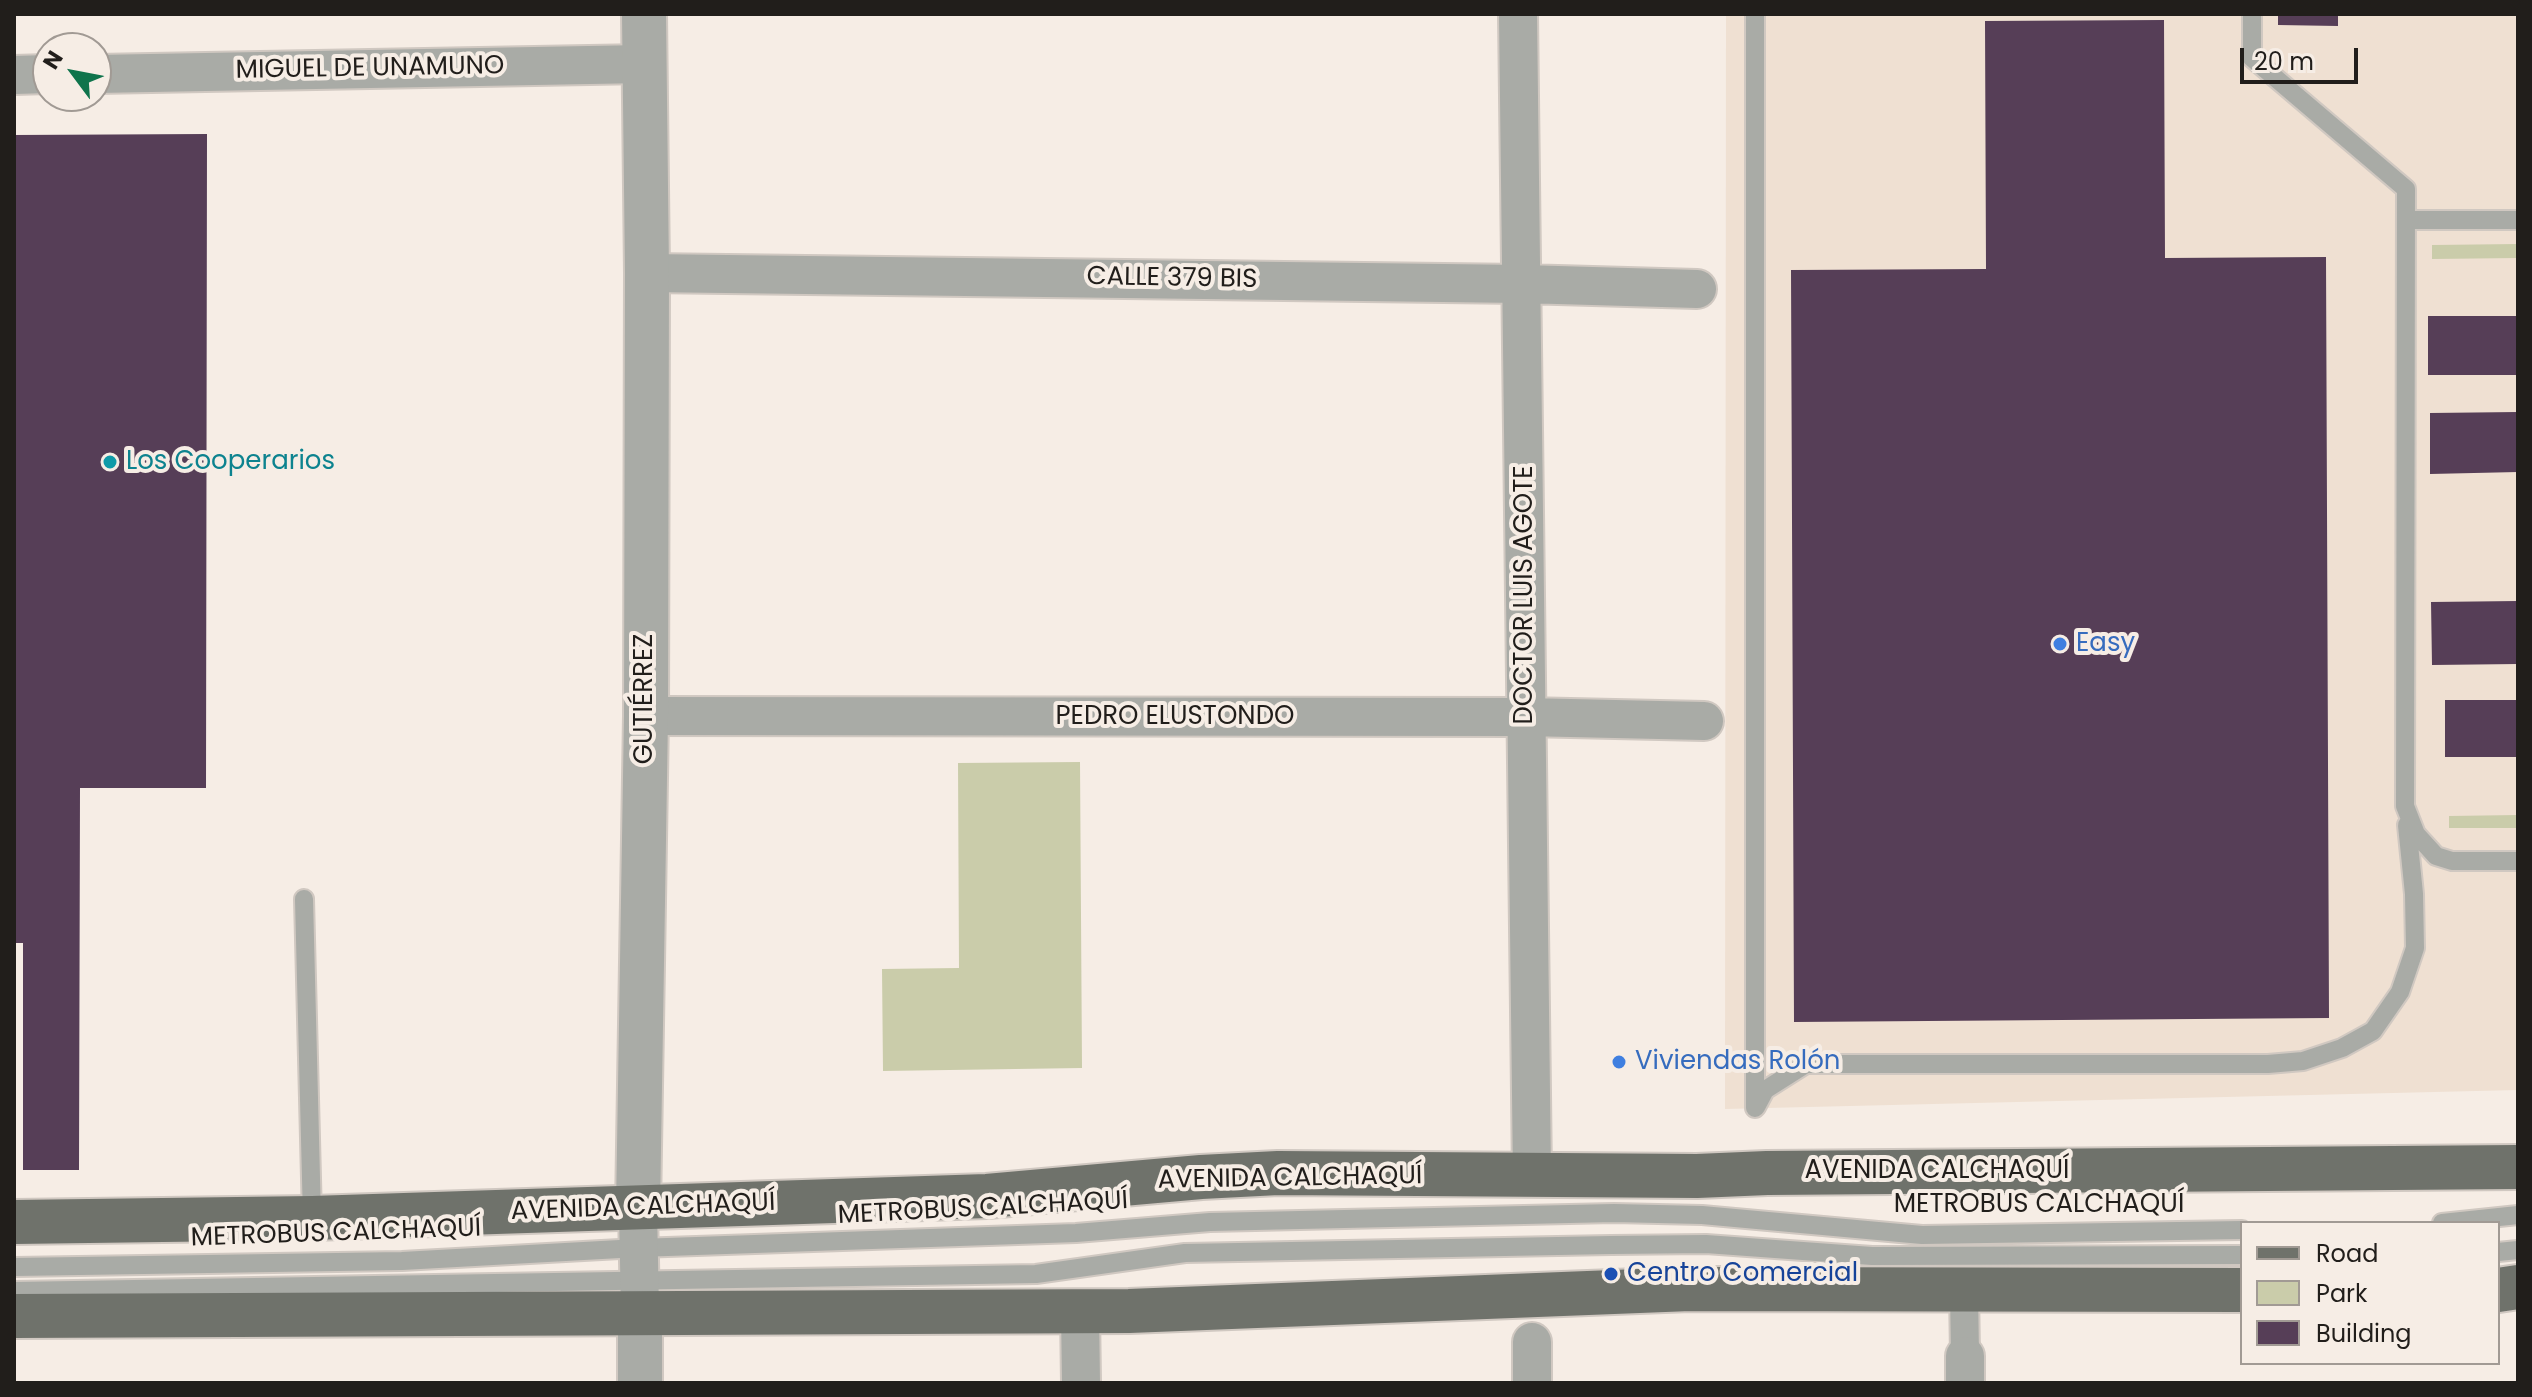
<!DOCTYPE html>
<meta charset="utf-8">
<style>
body{margin:0}
#map{position:relative;width:2532px;height:1397px;overflow:hidden;background:#f6ede5;font-family:Poppins,sans-serif}
canvas{display:block}
.frame{position:absolute;inset:0;border:16px solid #211e1b;pointer-events:none}
.legend{position:absolute;left:2240px;top:1221px;width:260px;height:144px;box-sizing:border-box;background:#f6ede5;border:2px solid #a19a94;margin:0;padding:10px 14px;list-style:none;font-size:24px;color:#211e1b}
.legend li{display:flex;align-items:center;gap:16px;height:40px}
.legend b{width:40px;border:2px solid #a19a94}
.north{position:absolute;left:32px;top:32px;width:80px;height:80px;box-sizing:border-box;background:#f6ede5;border:2px solid #a19a94;border-radius:50%;rotate:302deg;font-size:22px;font-weight:700;line-height:32px;text-align:center;color:#211e1b}
.north::after{content:'';display:block;margin:auto;width:28px;height:36px;background:#0f744c;clip-path:polygon(50% 0,100% 100%,50% 72%,0 100%)}
.scale{position:absolute;left:2240px;top:48px;width:118px;height:36px;box-sizing:border-box;border:4px solid #211e1b;border-top:0;padding-left:10px;font-size:24px;line-height:28px;white-space:nowrap;color:#211e1b;-webkit-text-stroke:6px #f6ede5;paint-order:stroke}
</style>
<div id="map">
<canvas width="2532" height="1397"></canvas>
<div class="frame"></div>
<ul class="legend">
<li><b style="height:10px;background:#6f726b"></b>Road</li>
<li><b style="height:22px;background:#caccaa"></b>Park</li>
<li><b style="height:22px;background:#563e57"></b>Building</li>
</ul>
<div class="north">N</div>
<div class="scale">20 m</div>
</div>
<script>
const c = document.querySelector('canvas').getContext('2d');
c.lineJoin = 'round';
function fill(path, color) { c.fillStyle = color; c.fill(path, 'evenodd'); }
const toPath = rows => new Path2D(rows.map(r => 'M' + r).join(''));
function trace(path, color, width, dash) { c.strokeStyle = color; c.lineWidth = width; c.lineCap = dash ? 'butt' : 'round'; c.setLineDash(dash || []); c.stroke(path); }
function write(font, color, halo, rows, align = 'center') {
  c.font = font + ' Poppins,sans-serif'; c.lineWidth = 8; c.setLineDash([]); c.textBaseline = 'middle'; c.strokeStyle = halo; c.fillStyle = color; for (const [text, x, y, turn = 0] of rows) {
    c.save(); c.translate(x, y); c.rotate((+turn || 0) * Math.PI / 180); c.textAlign = isNaN(turn) ? turn : align; if (halo) c.strokeText(text, 0, 0); c.fillText(text, 0, 0); c.restore();
  }
}
const built = toPath([
 [1726,14,2518,14,2518,1090,1725,1109]
]);
const green = toPath([
 [2518,244,2518,258,2432,259,2432,245],
 [1080,762,1082,1068,883,1071,882,969,959,968,958,763],
 [2518,815,2518,828,2449,828,2449,816]
]);
const building = toPath([
 [2278,14,2338,14,2338,26,2278,25],
 [2164,20,2165,258,2326,257,2329,1018,1794,1022,1791,270,1986,269,1985,21],
 [207,134,206,788,80,788,79,1170,23,1170,23,943,14,943,14,135],
 [2428,316,2518,316,2518,375,2428,375],
 [2518,412,2518,472,2430,474,2430,413],
 [2518,601,2518,664,2432,665,2431,602],
 [2445,700,2518,700,2518,757,2445,757]
]);
const service = toPath([
 [1755,14,1755,1108],
 [2252,14,2252,58,2406,189,2405,806,2416,834,2436,856,2452,861,2518,861],
 [2406,220,2518,220],
 [304,899,312,1218],
 [1756,1107,1765,1090,1806,1064,2268,1064,2303,1061,2342,1048,2373,1031,2400,992,2415,948,2414,894,2407,825],
 [2442,1223,2518,1215],
 [2498,1252,2518,1250],
 [14,1267,402,1261,638,1248,1076,1233,1210,1222,1614,1213,1702,1215,1922,1235,2242,1230],
 [14,1291,1036,1274,1185,1253,1611,1245,1706,1244,1872,1256,2242,1255]
]);
const pedestrian = toPath([
 [1964,1290,1965,1356]
]);
const minor = toPath([
 [1518,14,1532,1176],
 [96,74,644,64],
 [14,75,48,74],
 [647,273,1523,284,1697,289],
 [646,716,1526,717,1704,721],
 [638,1209,640,1312],
 [1080,1311,1081,1383],
 [1965,1356,1965,1383],
 [1532,1383,1532,1342]
]);
const tertiary = toPath([
 [638,1209,646,716,647,273,644,14],
 [640,1383,640,1312]
]);
const primary = toPath([
 [14,1222,312,1218,987,1196,1201,1177,1278,1173,1697,1176,1767,1173,2518,1167],
 [2498,1290,2518,1287],
 [14,1316,1129,1311,1690,1289,2242,1290]
]);
const markers = [
 [110,462,8,"#0f9aa8"],
 [2060,644,8,"#3f7fe0"],
 [1619,1062,8,"#3f7fe0"],
 [1611,1274,8,"#1a4fb4"]
];
const streetNames = [
 ["MIGUEL DE UNAMUNO",370,69,-1],
 ["CALLE 379 BIS",1172,279,1],
 ["DOCTOR LUIS AGOTE",1525,595,-90],
 ["GUTIÉRREZ",645,699,-90],
 ["PEDRO ELUSTONDO",1175,717],
 ["AVENIDA CALCHAQUÍ",1937,1171],
 ["AVENIDA CALCHAQUÍ",1290,1179,-1],
 ["METROBUS CALCHAQUÍ",2039,1205],
 ["AVENIDA CALCHAQUÍ",643,1208,-2],
 ["METROBUS CALCHAQUÍ",983,1209,-3],
 ["METROBUS CALCHAQUÍ",336,1234,-2]
];
const cultureNames = [
 ["Los Cooperarios",126,462]
];
const shopNames = [
 ["Easy",2076,644],
 ["Viviendas Rolón",1635,1062]
];
const transitNames = [
 ["Centro Comercial",1627,1274]
];
fill(built, '#efe0d2');
fill(green, '#caccaa');
fill(building, '#563e57');
trace(service, '#d0c8c1', 22);
trace(pedestrian, '#d0c8c1', 32);
trace(minor, '#d0c8c1', 42);
trace(tertiary, '#d0c8c1', 48);
trace(primary, '#d0c8c1', 48);
trace(service, '#a9aba6', 18);
trace(pedestrian, '#a9aba6', 28);
trace(minor, '#a9aba6', 38);
trace(tertiary, '#a9aba6', 44);
trace(primary, '#6f726b', 44);
for (const [x, y, r, color] of markers) { const dot = new Path2D(); dot.arc(x, y, r, 0, 2 * Math.PI); c.fillStyle = color; c.fill(dot); trace(dot, '#f6ede5', 3); }
write('26px', '#211e1b', '#f6ede5', streetNames);
write('26px', '#0d838f', '#f6ede5', cultureNames, 'left');
write('26px', '#366cbe', '#f6ede5', shopNames, 'left');
write('26px', '#164399', '#f6ede5', transitNames, 'left');
</script>
